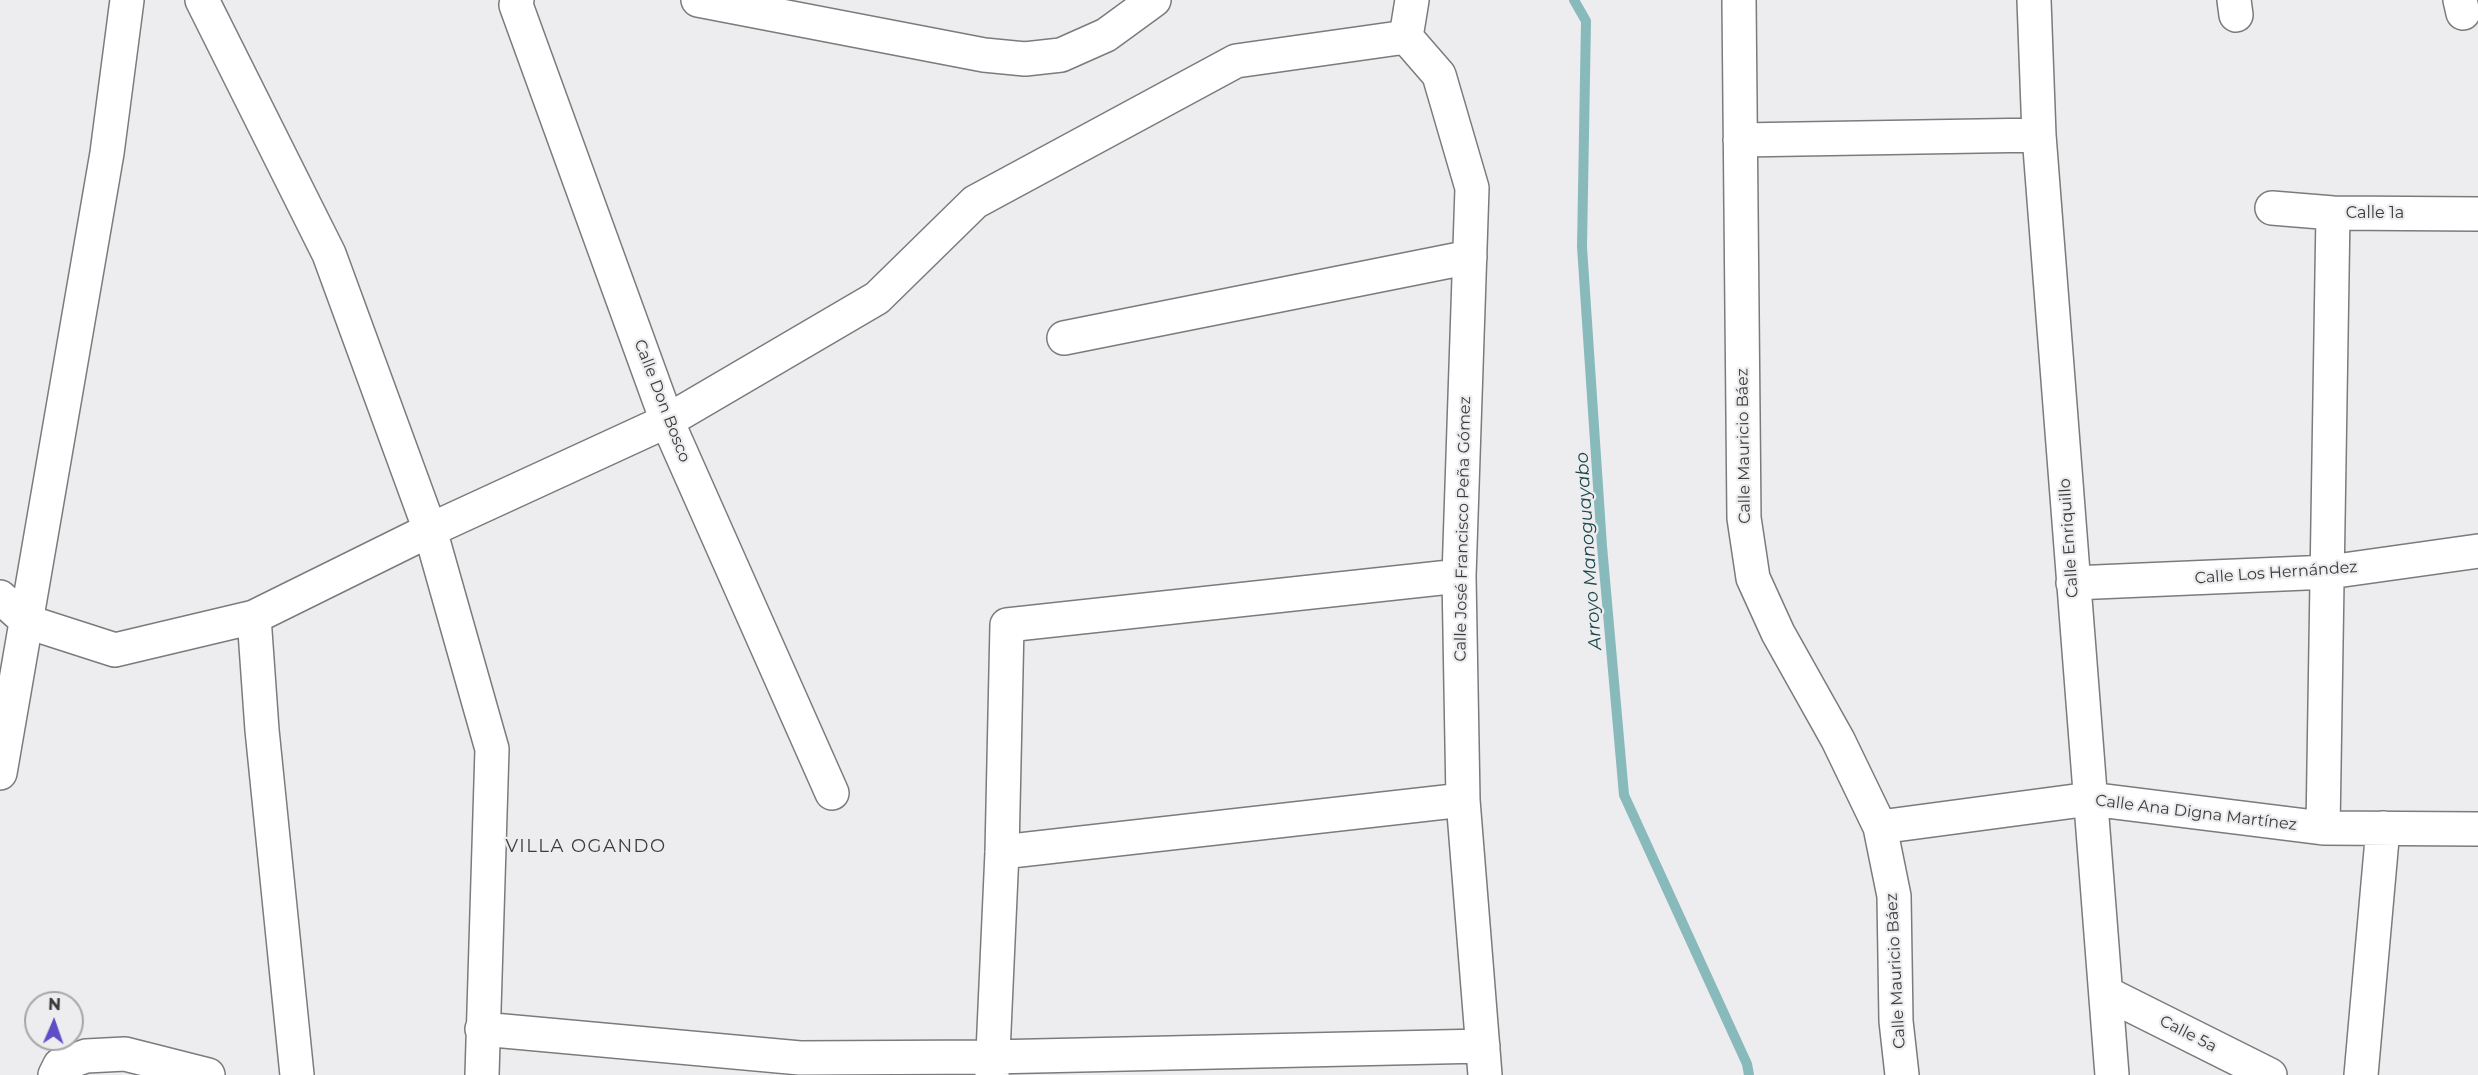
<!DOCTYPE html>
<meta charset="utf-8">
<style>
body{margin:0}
#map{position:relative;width:2478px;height:1075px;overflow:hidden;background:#ededf0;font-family:Montserrat,sans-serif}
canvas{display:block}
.north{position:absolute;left:24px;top:991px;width:60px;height:60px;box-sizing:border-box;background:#ededf0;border:2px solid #a6a6a8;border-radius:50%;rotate:2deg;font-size:16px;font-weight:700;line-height:24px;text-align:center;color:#3b3b3c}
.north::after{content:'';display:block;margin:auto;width:21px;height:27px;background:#5d4ec6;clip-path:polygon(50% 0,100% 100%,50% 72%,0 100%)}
</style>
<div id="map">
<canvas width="2478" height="1075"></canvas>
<div class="north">N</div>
</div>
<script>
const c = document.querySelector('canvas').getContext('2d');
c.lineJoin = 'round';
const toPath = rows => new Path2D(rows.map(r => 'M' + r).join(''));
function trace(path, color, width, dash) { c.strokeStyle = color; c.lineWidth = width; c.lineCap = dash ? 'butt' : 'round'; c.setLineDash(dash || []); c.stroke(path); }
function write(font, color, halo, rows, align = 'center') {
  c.font = font + ' Montserrat,sans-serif'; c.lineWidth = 4.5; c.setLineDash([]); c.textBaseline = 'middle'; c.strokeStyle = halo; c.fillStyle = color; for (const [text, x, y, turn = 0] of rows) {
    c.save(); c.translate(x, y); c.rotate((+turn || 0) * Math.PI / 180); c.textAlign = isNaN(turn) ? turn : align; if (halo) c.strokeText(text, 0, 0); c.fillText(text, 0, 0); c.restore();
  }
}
const stream = toPath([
 [1574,0,1586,21,1582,247,1602,546,1624,795,1747,1064,1749,1075]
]);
const minor = toPath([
 [202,0,329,254,430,530,492,749,482,1075],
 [517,0,516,5,667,421,832,793],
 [698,0,984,55,1025,59,1061,55,1106,35,1154,0],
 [1739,0,1744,518,1753,578,1778,633,1838,740,1880,827,1894,896,1896,1021,1902,1075],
 [2034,0,2039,135,2112,1075],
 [2234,0,2236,15],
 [2460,0,2463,13],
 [1406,37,1439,75,1472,188,1459,576,1463,800,1485,1075],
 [1406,37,1412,0],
 [1740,140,2039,135],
 [2272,208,2333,213,2478,214],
 [1064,338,1470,257],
 [2073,583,2329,572,2478,551],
 [0,597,28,622,115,650,254,617,430,530,667,421,877,298,975,202,1236,61,1406,37],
 [254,617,262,730,297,1075],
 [0,773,107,153,127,0],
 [1880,827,2090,799,2323,828,2478,829],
 [2323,828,2333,213],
 [1002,852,1463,800],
 [2106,993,2270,1075],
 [482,1029,800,1058,991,1057,1483,1046],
 [55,1075,60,1065,86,1056,125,1054,208,1075],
 [992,1075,1002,852,1007,625,1459,576],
 [2361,1075,2383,828]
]);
const streetNames = [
 ["Calle 1a",2375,213],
 ["Calle Don Bosco",662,401,69],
 ["Calle Mauricio Báez",1744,446,-91],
 ["Calle José Francisco Peña Gómez",1463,529,-89],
 ["Calle Enriquillo",2069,538,-94],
 ["Calle Los Hernández",2276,573,-4],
 ["Calle Ana Digna Martínez",2196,813,7],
 ["Calle Mauricio Báez",1896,971,-93],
 ["Calle 5a",2188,1034,27]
];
const waterNames = [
 ["Arroyo Manoguayabo",1589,551,-94]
];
const neighbourhoodNames = [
 ["VILLA OGANDO",586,847]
];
trace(stream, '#88babc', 10);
trace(minor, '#7b7b7e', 36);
trace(minor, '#fff', 33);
write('16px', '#3b3b3c', '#ededf0', streetNames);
write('italic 18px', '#184649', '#ededf0', waterNames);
c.letterSpacing = '1.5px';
write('18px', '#3c3b3e', '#ededf0', neighbourhoodNames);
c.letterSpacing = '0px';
</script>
